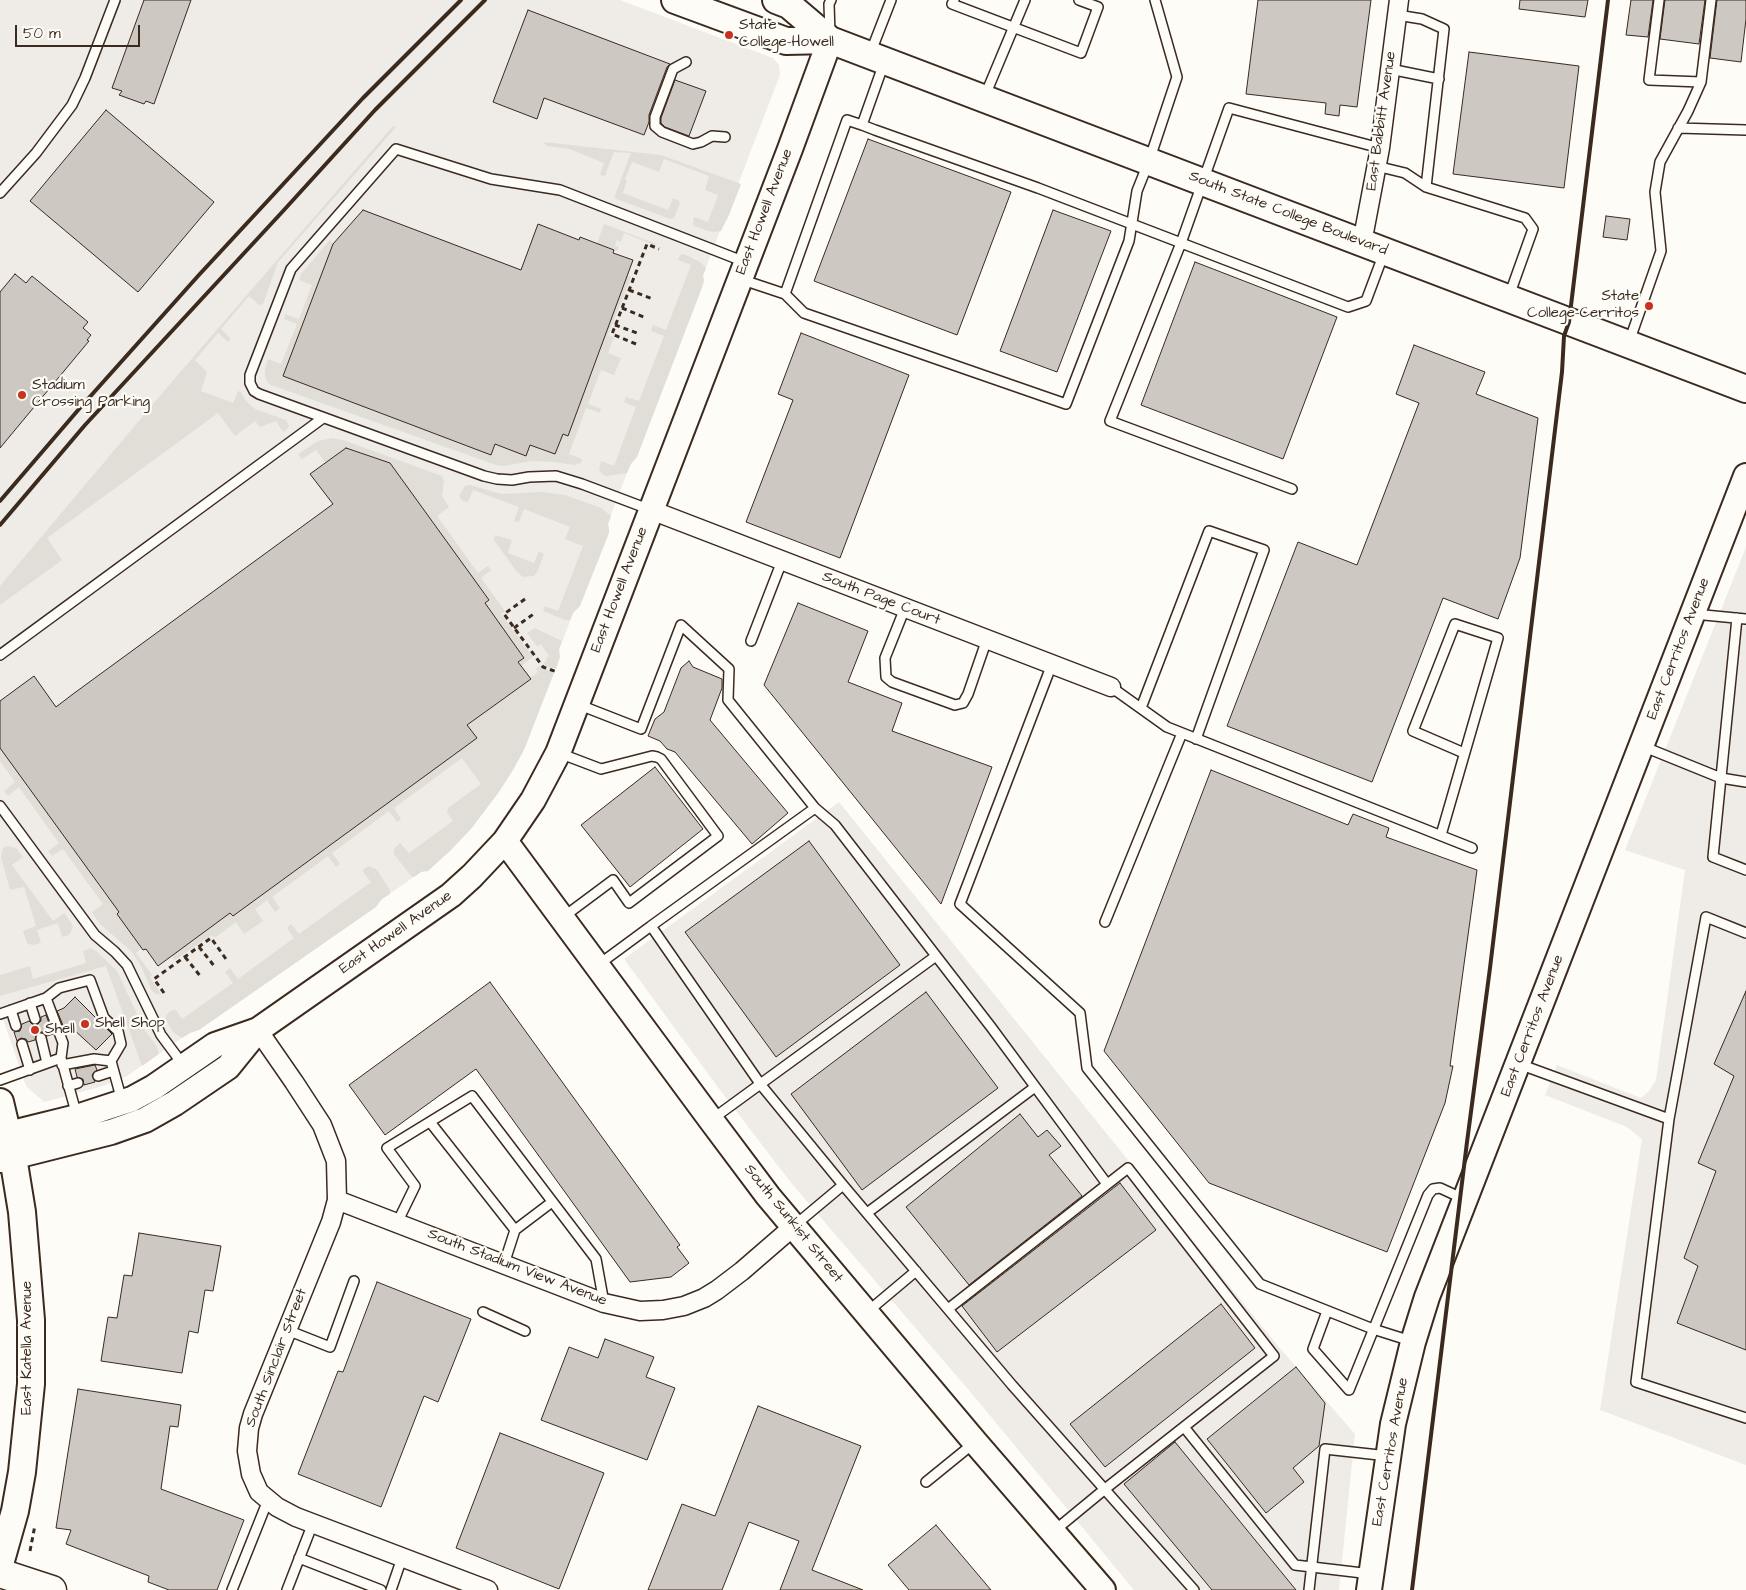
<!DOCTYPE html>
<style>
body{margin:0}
#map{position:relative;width:1746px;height:1590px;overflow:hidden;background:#fdfcf7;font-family:"Architects Daughter",sans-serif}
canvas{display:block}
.scale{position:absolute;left:15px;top:25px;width:125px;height:22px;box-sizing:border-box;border:2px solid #3b2a1e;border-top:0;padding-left:6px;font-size:15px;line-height:18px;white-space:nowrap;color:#3b2a1e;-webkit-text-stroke:4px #fdfcf7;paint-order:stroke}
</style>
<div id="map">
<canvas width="1746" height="1590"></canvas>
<div class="scale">50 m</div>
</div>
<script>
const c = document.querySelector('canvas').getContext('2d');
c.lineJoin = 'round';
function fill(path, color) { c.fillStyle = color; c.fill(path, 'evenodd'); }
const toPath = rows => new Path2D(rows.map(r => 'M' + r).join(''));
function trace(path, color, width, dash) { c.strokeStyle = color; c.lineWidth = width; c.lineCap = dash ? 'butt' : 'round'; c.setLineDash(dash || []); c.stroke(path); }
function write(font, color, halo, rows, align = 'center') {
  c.font = font + ' "Architects Daughter",sans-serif'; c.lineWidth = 4.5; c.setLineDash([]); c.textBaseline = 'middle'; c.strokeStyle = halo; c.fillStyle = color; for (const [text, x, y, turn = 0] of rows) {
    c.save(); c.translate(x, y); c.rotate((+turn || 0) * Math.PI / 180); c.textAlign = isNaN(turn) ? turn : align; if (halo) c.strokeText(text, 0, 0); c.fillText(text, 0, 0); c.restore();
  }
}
const built = toPath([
 [0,0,620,0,773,58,779,65,780,75,529,728,421,872,127,1076,103,1086,44,1102,26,1086,0,1010],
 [1746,547,1746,1465,1600,1410,1642,1139,1627,1127,1545,1095,1557,1065,1641,1098,1649,1091,1656,1080,1685,870,1625,850],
 [839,802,1278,1346,1355,1434,1339,1590,1134,1590,973,1395,792,1184,723,1094,624,959]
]);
const green = toPath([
 [393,126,396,127,278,262,263,304,259,305,249,296,221,329,231,339,228,342,218,333,195,360,207,372,201,391,233,403,238,391,241,392,246,401,255,409,286,420,289,426,287,429,283,432,276,421,260,427,255,421,235,436,218,413,47,538,62,560,0,605,0,586,170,384],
 [544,142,661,155,741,184,729,215,721,231,715,232,708,231,694,226,693,224,694,217,708,222,718,195,705,190,709,176,664,159,659,172,632,162,625,179,627,180,623,193,668,210,673,198,678,200,680,203,674,218,670,219,614,198,631,153,614,152,605,176,600,175,604,163,569,149,546,146],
 [604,224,654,243,657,246,624,233,621,242,617,240,615,246,619,247,617,251,597,244],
 [330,240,333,244,283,376,491,455,495,444,526,455,530,445,555,454,563,434,568,435,601,349,596,347,627,275,631,277,608,335,614,337,608,353,621,358,614,375,601,370,588,404,601,409,600,413,586,408,569,454,582,459,581,463,574,465,555,462,532,461,504,466,496,465,271,385,267,382,265,376,265,369,268,359,281,364,297,324,284,319,285,314,299,319,312,285,299,280,301,274],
 [684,254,700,262,706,268,703,276,704,280,703,285,637,457,631,464,627,473,606,476,602,474,599,470,601,461,614,466,636,407,624,402,626,397,639,401,664,336,651,331,653,325,666,330,691,265,678,260,680,255],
 [333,438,346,441,442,476,444,481,442,496,449,507,437,516,478,573,488,566,491,570,481,578,505,611,501,614,533,657,521,666,519,662,524,658,485,603,489,600,390,463,346,448,326,463,316,450,302,459,298,454,318,441],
 [470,485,501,494,540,492,565,495,601,508,611,516,608,524,609,528,609,533,580,606,573,613,570,620,565,620,543,611,545,606,558,611,583,546,565,539,570,527,524,509,519,522,514,521,519,507,473,490,468,502,463,501,460,498,460,494,465,486],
 [495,535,512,540,508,553,534,563,539,551,544,554,538,570,534,576,523,577,517,572,494,540],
 [535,628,562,641,559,649,560,657,556,669,545,666,544,663,547,660,546,658,549,656,541,644,537,646,527,633],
 [539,666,554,673,524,750,513,770,499,792,471,829,451,850,428,871,421,872,414,877,411,876,394,854,394,849,400,843,409,853,453,821,447,812,448,808,481,784,462,758,394,808,401,819,397,822,389,811,332,853,340,864,336,867,328,856,272,897,280,908,275,912,267,900,255,909,263,921,244,934,236,922,216,937,210,936,175,960,172,956,229,911,233,916,476,738,467,725,531,680,530,678,538,672,536,669],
 [0,748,119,912,142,948,136,953,152,975,150,977,161,994,156,994,152,991,140,964,132,952,99,923,92,912,103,904,63,849,52,856,48,851,59,843,19,787,8,796,4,791,15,782,0,761],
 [7,846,16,848,23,857,12,865,53,921,64,913,72,924,73,928,69,935,62,937,58,923,37,930,41,943,33,945,28,944,26,940,23,931,36,926,24,887,10,890,1,857,3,848],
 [369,866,377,870,390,890,390,894,382,899,376,907,199,1030,190,1033,182,1038,173,1032,166,1020,166,1016,169,1012,175,1009,182,1019,233,983,225,972,230,968,238,979,294,938,287,928,291,924,299,934,371,882,363,872,364,869],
 [91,948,96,951,117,971,144,1029,157,1047,159,1054,142,1066,106,966,0,996,0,975,30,966,33,979,86,963,83,951]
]);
const building = toPath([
 [144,0,191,0,154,104,146,101,144,104,119,95,122,91,112,88,144,0],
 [1258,0,1371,0,1357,107,1340,105,1339,116,1325,114,1326,103,1246,94,1258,0],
 [1520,0,1588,0,1585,17,1519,9,1520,0],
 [1631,0,1653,0,1648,37,1626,35,1631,0],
 [1665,0,1705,0,1699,44,1660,39,1665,0],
 [1717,0,1746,0,1746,19,1741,62,1710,58,1717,0],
 [528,10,670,64,667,67,649,115,649,122,644,135,544,98,537,119,493,102,528,10],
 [1469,52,1579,66,1564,188,1453,174,1469,52],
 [675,80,706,91,689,136,665,127,661,123,661,118,675,80],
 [106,110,214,202,138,292,30,201,106,110],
 [868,139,1011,192,957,335,814,281,868,139],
 [363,210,521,270,538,224,579,240,580,237,614,250,613,253,633,260,568,436,563,434,555,454,530,445,526,456,495,444,491,455,283,376,333,244,363,210],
 [1053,210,1111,231,1057,372,1000,351,1053,210],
 [1606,216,1630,219,1627,240,1603,237,1606,216],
 [1195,262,1337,317,1283,459,1141,405,1195,262],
 [15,274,26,283,32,276,88,322,83,328,91,335,87,340,89,341,0,448,0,292,15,274],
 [801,333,909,375,840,558,746,522,793,400,778,394,801,333],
 [1414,345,1485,372,1476,394,1538,418,1520,558,1498,619,1443,598,1372,782,1227,726,1298,542,1357,565,1419,403,1396,394,1414,345],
 [346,448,390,463,489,600,485,603,524,658,518,662,531,679,467,725,477,738,233,916,230,913,158,966,146,949,143,950,117,914,119,912,0,748,0,701,34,676,56,707,73,694,333,504,310,474,346,448],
 [798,603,868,631,848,682,902,703,892,731,992,767,941,904,764,685,798,603],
 [689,661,693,667,722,679,722,688,710,720,788,813,752,844,675,752,667,749,660,741,648,736,655,719,664,712,681,668,689,661],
 [655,767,703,829,630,887,581,825,655,767],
 [1211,770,1348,825,1353,814,1389,828,1386,837,1477,870,1450,1066,1453,1066,1445,1103,1387,1252,1209,1183,1104,1051,1211,770],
 [809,841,900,965,776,1057,685,932,809,841],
 [490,982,680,1245,677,1247,689,1263,671,1277,630,1282,476,1069,385,1135,349,1085,490,982],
 [1746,991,1746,1350,1677,1323,1698,1266,1684,1258,1716,1171,1698,1163,1734,1076,1714,1064,1746,991],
 [926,992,998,1088,862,1190,791,1094,926,992],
 [75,997,112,1034,96,1050,72,1028,65,1030,57,1011,64,1008,75,997],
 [46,1015,53,1034,47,1036,43,1032,40,1032,36,1034,35,1040,28,1042,26,1039,21,1038,17,1041,14,1032,20,1031,22,1024,29,1021,33,1025,37,1025,41,1021,41,1017,46,1015],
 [95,1065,97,1070,92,1075,95,1082,84,1085,83,1079,77,1077,75,1069,95,1065],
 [1020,1114,1038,1137,1047,1130,1061,1146,1049,1155,1082,1196,969,1285,906,1207,1020,1114],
 [1120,1183,1156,1230,997,1352,962,1306,1120,1183],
 [139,1233,221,1246,213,1291,205,1290,198,1333,189,1331,182,1373,101,1361,108,1317,117,1318,124,1275,132,1276,139,1233],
 [377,1282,471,1319,438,1402,424,1396,381,1507,298,1474,338,1371,343,1372,377,1282],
 [1221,1304,1255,1348,1105,1467,1070,1424,1221,1304],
 [605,1339,654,1357,646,1377,675,1388,647,1460,541,1420,569,1347,598,1358,605,1339],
 [1296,1367,1325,1403,1319,1446,1293,1468,1304,1482,1266,1513,1207,1439,1296,1367],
 [78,1389,181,1405,178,1427,170,1426,161,1489,244,1520,217,1590,169,1590,148,1582,149,1576,66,1544,71,1530,56,1528,78,1389],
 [758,1406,861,1446,812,1570,863,1590,780,1590,799,1541,749,1522,722,1590,648,1590,682,1504,715,1516,758,1406],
 [500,1433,604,1473,559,1589,456,1548,500,1433],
 [1175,1442,1296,1590,1212,1590,1124,1484,1175,1442],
 [936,1525,991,1590,909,1590,888,1565,936,1525]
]);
const path = toPath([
 [629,290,653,299],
 [622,308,646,318],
 [615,325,640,334],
 [636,344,612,334,647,244,659,249],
 [525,599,504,614,543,667,557,672],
 [514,628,535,613],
 [199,947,215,967],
 [185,957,201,977],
 [164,993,154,979,211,938,226,959],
 [30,1551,35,1525]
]);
const lane = toPath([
 [954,0,952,4,1081,53,1098,7,1079,0],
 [1659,0,1649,80,1701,82],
 [1397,15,1422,19,1444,29,1426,187],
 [830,34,829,4,831,0],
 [870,54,891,0],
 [686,62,673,69,655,117,655,126,662,132,693,144,701,142,712,136,725,137],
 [884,63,862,125,875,130,1038,188,1348,307,1366,301,1384,253],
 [1390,69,1439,79],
 [984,98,1025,0],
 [1678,128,1746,130],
 [1376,166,1405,173,1426,187,1525,218,1533,229,1509,296],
 [0,193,36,153,72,105,85,78,115,0],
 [740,279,785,294,847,120,862,125],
 [785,294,804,313,1066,404,1129,241,1137,191,1149,161,1177,77,1155,0],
 [1629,342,1661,251,1655,192,1660,162,1688,111,1701,82,1711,0],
 [1292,489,1110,421,1181,243,1229,108,1380,148],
 [651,510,582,484,556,476,529,477,512,480,497,479,484,476,259,394,254,391,250,383,250,375,291,269,396,149,491,179,560,190,745,262],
 [905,608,885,658,886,677,892,682,955,705,963,703,968,694,987,639],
 [1694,614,1746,619],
 [1737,618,1713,857,1746,870],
 [751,641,782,561],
 [0,655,323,418],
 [1052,664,960,904,1080,1013,1087,1068,1260,1284,1373,1329,1411,1341],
 [1111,687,1167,727,1472,848],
 [577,704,641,729,681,625,729,669,728,700,815,808,651,926],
 [1141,708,1209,531,1264,550,1196,739],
 [1642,746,1721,778,1746,782],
 [559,753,601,769,652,756,657,757,661,759,718,836,629,903,613,880,562,918],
 [0,806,95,935,115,952,127,965,161,1035,184,1066],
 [815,808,835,825,991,1027,1107,1184],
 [1441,835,1498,638,1455,624,1413,731,1464,753],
 [1105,922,1182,733],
 [1746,933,1706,917,1669,1119,1636,1382,1746,1418],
 [598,965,651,926,761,1085,843,1185,1012,1385,1194,1590],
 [46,998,63,1043,61,1058],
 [30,1003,35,1019],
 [11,1010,16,1026],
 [0,1014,46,998,59,988,90,980,104,1018,118,1031,121,1044,111,1061,122,1101],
 [41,1038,47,1063],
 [22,1044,30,1070],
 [1519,1064,1669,1119],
 [62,1065,94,1059,111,1061],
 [98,1076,113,1071],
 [0,1080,61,1058,77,1116],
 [68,1086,78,1083],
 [711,1120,936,956],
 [430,1122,515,1230,504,1264],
 [867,1213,1035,1087],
 [397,1223,415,1186,387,1148,472,1096,596,1259,604,1303],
 [794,1226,843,1185],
 [515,1230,552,1202],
 [948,1309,1128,1168,1274,1356,1105,1489,1054,1531],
 [1327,1311,1313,1349,1349,1390,1428,1195,1433,1189,1440,1188,1464,1199],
 [483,1312,525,1331],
 [866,1313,916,1271],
 [287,1330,330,1347,354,1281],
 [1184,1427,1295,1565,1371,1574],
 [926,1482,974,1443],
 [299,1558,381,1590],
 [232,1590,268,1500],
 [287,1590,313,1523],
 [391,1590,402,1558],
 [1309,1590,1325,1449,1388,1456]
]);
const street = toPath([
 [1362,243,1380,148,1399,0],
 [651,510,1111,687],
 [258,1030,294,1082,322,1125,336,1161,337,1200,331,1222,253,1414,249,1428,247,1451,251,1474,259,1492,277,1507,296,1517,488,1590],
 [337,1200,604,1303,640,1311,663,1310,684,1306,704,1298,717,1290,742,1271,794,1226]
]);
const secondary = toPath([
 [505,841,711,1120,768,1196,975,1442,1103,1590],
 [0,1136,77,1117,132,1099,154,1087,215,1045,258,1030,451,895,472,876,505,841,533,800,558,753,790,149,830,40],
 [0,1160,111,1132,145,1120,175,1103,228,1067,258,1030],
 [1369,1590,1393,1424,1413,1342,1427,1297,1746,476]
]);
const primary = toPath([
 [675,0,786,41,830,40],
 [776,0,789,5,830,40,1746,389],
 [0,1102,13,1157,22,1212,31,1320,31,1384,22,1472,15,1511,0,1564]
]);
const highway = toPath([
 [0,1573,52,1590]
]);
const rail = toPath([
 [0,501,79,409,198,276,363,98,461,0],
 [0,525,85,425,284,210,375,110,485,0],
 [1412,1590,1467,1142,1490,968,1562,372,1564,336,1569,322,1608,0]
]);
const markers = [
 [729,35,5,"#c8321e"],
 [1649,306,5,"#c8321e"],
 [22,395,5,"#c8321e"],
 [85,1024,5,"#c8321e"],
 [35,1030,5,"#c8321e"]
];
const poiNames = [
 ["State",739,26],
 ["College-Howell",739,43],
 ["State",1639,297,"right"],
 ["College-Cerritos",1639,314,"right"],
 ["Stadium",32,386],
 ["Crossing Parking",32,403],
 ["Shell Shop",95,1024],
 ["Shell",45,1030]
];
const streetNames = [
 ["East Babbitt Avenue",1382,121,-82],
 ["East Howell Avenue",765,212,-69],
 ["South State College Boulevard",1288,214,21],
 ["East Howell Avenue",620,590,-69],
 ["South Page Court",881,599,21],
 ["East Cerritos Avenue",1679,649,-69],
 ["East Howell Avenue",396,933,-35],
 ["East Cerritos Avenue",1533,1026,-69],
 ["South Sunkist Street",793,1224,51],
 ["South Stadium View Avenue",517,1268,21],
 ["East Katella Avenue",28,1348,-90],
 ["South Sinclair Street",277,1358,-69],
 ["East Cerritos Avenue",1391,1452,-80]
];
fill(built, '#efece7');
fill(green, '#e1ded7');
fill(building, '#cdc8c2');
trace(building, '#3b2a1e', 1);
trace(lane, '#3b2a1e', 12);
trace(street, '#3b2a1e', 21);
trace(secondary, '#3b2a1e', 28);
trace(primary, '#3b2a1e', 30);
trace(highway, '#3b2a1e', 31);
trace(path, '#3b2a1e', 3, [5, 4]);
trace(lane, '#fdfcf7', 9);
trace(street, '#fdfcf7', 18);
trace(secondary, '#fdfcf7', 24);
trace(primary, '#fdfcf7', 26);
trace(highway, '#fdfcf7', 28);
trace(rail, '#3b2a1e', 4);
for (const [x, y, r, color] of markers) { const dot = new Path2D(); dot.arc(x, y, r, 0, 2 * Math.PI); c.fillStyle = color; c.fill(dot); trace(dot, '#fdfcf7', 2); }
write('15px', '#3b2a1e', '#fdfcf7', poiNames, 'left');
write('15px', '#3b2a1e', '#fdfcf7', streetNames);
</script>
